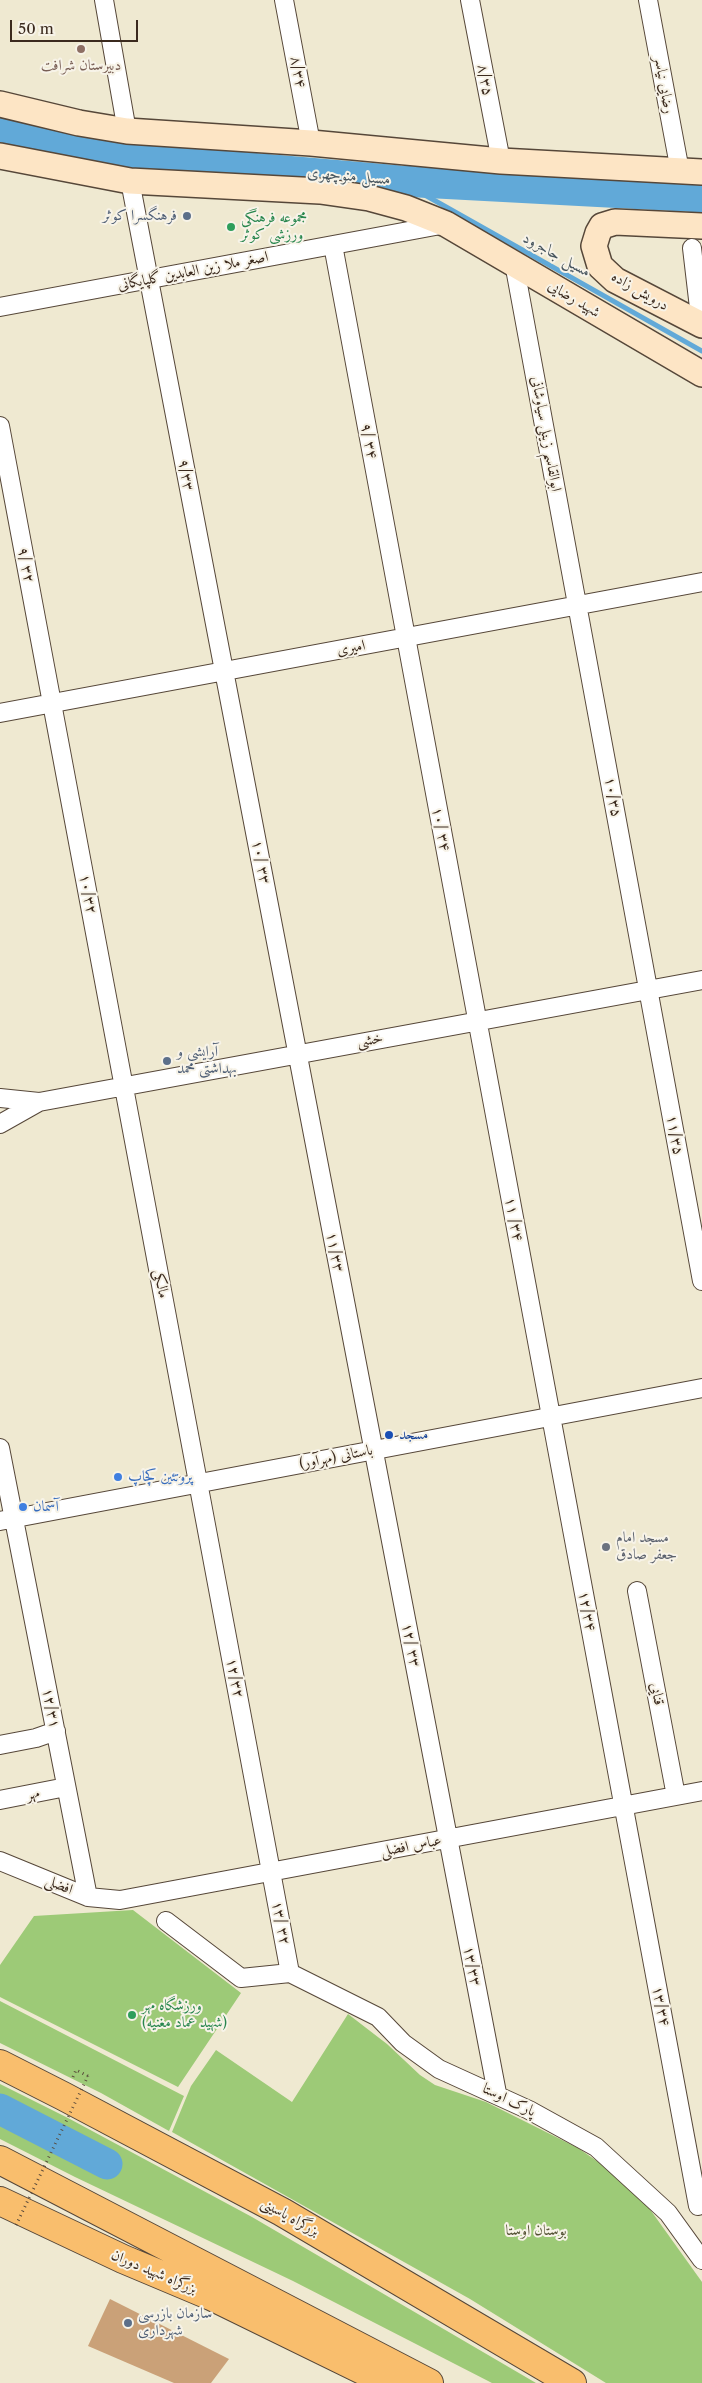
<!DOCTYPE html>
<meta charset="utf-8">
<style>
body{margin:0}
#map{position:relative;width:702px;height:2383px;overflow:hidden;background:#efe9d1;font-family:"Libre Caslon Text",serif}
canvas{display:block}
.scale{position:absolute;left:10px;top:20px;width:128px;height:22px;box-sizing:border-box;border:2px solid #3b2a1e;border-top:0;padding-left:6px;font-size:15px;line-height:18px;white-space:nowrap;color:#3b2a1e;-webkit-text-stroke:4px #f7f3e8;paint-order:stroke}
</style>
<div id="map">
<canvas width="702" height="2383"></canvas>
<div class="scale">50 m</div>
</div>
<script>
const c = document.querySelector('canvas').getContext('2d');
c.lineJoin = 'round';
function fill(path, color) { c.fillStyle = color; c.fill(path, 'evenodd'); }
const toPath = rows => new Path2D(rows.map(r => 'M' + r).join(''));
function trace(path, color, width, dash) { c.strokeStyle = color; c.lineWidth = width; c.lineCap = dash ? 'butt' : 'round'; c.setLineDash(dash || []); c.stroke(path); }
function write(font, color, halo, rows, align = 'center') {
  c.font = font + ' "Libre Caslon Text",Amiri,serif'; c.lineWidth = 4; c.setLineDash([]); c.textBaseline = 'middle'; c.strokeStyle = halo; c.fillStyle = color; for (const [text, x, y, turn = 0] of rows) {
    c.save(); c.translate(x, y); c.rotate((+turn || 0) * Math.PI / 180); c.textAlign = isNaN(turn) ? turn : align; if (halo) c.strokeText(text, 0, 0); c.fillText(text, 0, 0); c.restore();
  }
}
const green = toPath([
 [133,1910,241,1993,178,2087,0,1997,0,1965,34,1916],
 [0,2001,184,2096,169,2131,101,2093,0,2043],
 [348,2014,387,2044,420,2075,435,2085,486,2102,578,2148,617,2175,644,2201,702,2282,702,2383,606,2383,470,2299,172,2132,191,2086,216,2050,292,2102],
 [0,2084,68,2118,252,2217,536,2383,492,2383,293,2281,75,2177,0,2139]
]);
const stream = toPath([
 [400,181,702,351]
]);
const river = toPath([
 [0,126,38,137,134,158,400,181,702,197],
 [0,2109,107,2164]
]);
const building = toPath([
 [110,2299,229,2359,211,2383,174,2383,88,2346]
]);
const path = toPath([
 [73,2077,76,2070,88,2076]
]);
const minor = toPath([
 [104,0,127,131],
 [284,0,311,143],
 [470,0,501,161],
 [648,0,680,171],
 [130,181,497,2093],
 [333,245,698,2206],
 [692,248,701,325],
 [514,263,702,1281],
 [0,307,446,224],
 [0,426,290,1973],
 [0,713,702,582],
 [0,1098,39,1102,702,980],
 [0,1124,39,1102],
 [0,1448,88,1897],
 [0,1521,702,1388],
 [637,1591,676,1796],
 [0,1745,36,1738,56,1731],
 [0,1800,66,1787],
 [0,1861,88,1897,120,1900,702,1791],
 [166,1921,241,1978,290,1973],
 [290,1973,378,2017,403,2043,439,2069,529,2110,596,2147,668,2213,702,2260]
]);
const secondary = toPath([
 [0,104,79,123,127,131,311,143,501,161,702,172],
 [0,156,130,181,320,191,369,198,406,208,446,224,702,374],
 [702,226,615,222,602,226,598,233,594,246,600,266,615,280,702,325]
]);
const trunk = toPath([
 [0,2064,63,2096,282,2212,572,2383],
 [0,2160,429,2383],
 [0,2201,123,2259,211,2296,389,2383]
]);
const pathBridge = toPath([
 [16,2225,88,2076]
]);
const markers = [
 [81,49,5,"#8d6e63"],
 [187,216,5,"#5c6f8a"],
 [231,227,5,"#2e9e5b"],
 [167,1061,5,"#5c6f8a"],
 [389,1435,5,"#1a4fb4"],
 [118,1477,5,"#3f7fe0"],
 [23,1507,5,"#3f7fe0"],
 [606,1547,5,"#6b7280"],
 [132,2015,5,"#2e9e5b"],
 [128,2323,5,"#5c6f8a"]
];
const educationNames = [
 ["دبیرستان شرافت",81,66]
];
const streetNames = [
 ["۸/۳۴",298,72,79],
 ["۸/۳۵",485,80,79],
 ["رضایی نیاسر",664,85,80],
 ["اصغر ملا زین العابدین گلپایگانی",193,271,-11],
 ["درویش زاده",640,291,30],
 ["شهید رضایی",574,299,31],
 ["ابوالقاسم زینلی سیاوشانی",546,434,80],
 ["۹/ ۳۴",369,441,79],
 ["۹/۳۳",186,475,79],
 ["۹/ ۳۲",26,565,79],
 ["امیری",351,648,-11],
 ["۱۰/۳۵",613,797,80],
 ["۱۰/ ۳۴",441,829,79],
 ["۱۰/ ۳۳",261,862,79],
 ["۱۰/۳۲",88,894,79],
 ["خشی",370,1040,-10],
 ["۱۱/۳۵",675,1135,80],
 ["۱۱ /۳۴",514,1219,79],
 ["۱۱/۳۳",335,1252,79],
 ["مالکی",161,1284,79],
 ["باستانی (مهرآور)",336,1457,-11],
 ["۱۲/۳۴",587,1611,79],
 ["۱۲/ ۳۳",411,1645,79],
 ["۱۲/۳۲",235,1678,79],
 ["قنایی",657,1694,79],
 ["۱۲/۳۱",51,1708,79],
 ["مهر",33,1794,-11],
 ["عباس افضلی",411,1846,-11],
 ["افضلی",59,1885,22],
 ["۱۳/ ۳۲",281,1923,79],
 ["۱۳/۳۳",472,1966,79],
 ["۱۳/۳۴",661,2006,79],
 ["پارک اوستا",509,2100,26],
 ["بزرگراه یاسینی",290,2217,29],
 ["بزرگراه شهید دوران",154,2272,23]
];
const serviceNames = [
 ["فرهنگسرا کوثر",177,216,"right"],
 ["آرایشی و",177,1052],
 ["بهداشتی محمد",177,1069],
 ["سازمان بازرسی",138,2314],
 ["شهرداری",138,2331]
];
const leisureNames = [
 ["مجموعه فرهنگی",241,218],
 ["ورزشی کوثر",241,235],
 ["ورزشگاه مهر",142,2006],
 ["(شهید عماد مغنیه)",142,2023]
];
const transitNames = [
 ["مسجد",399,1435]
];
const shopNames = [
 ["پروتئین کچاپ",128,1477],
 ["آسمان",33,1507]
];
const worshipNames = [
 ["مسجد امام",616,1538],
 ["جعفر صادق",616,1555]
];
const parkNames = [
 ["بوستان اوستا",536,2231]
];
const waterNames = [
 ["مسیل منوچهری",349,176,5],
 ["مسیل جاجرود",557,255,29]
];
fill(green, '#9dca77');
trace(stream, '#61a9d8', 5);
trace(river, '#61a9d8', 31);
fill(building, '#caa178');
trace(minor, '#564739', 20);
trace(secondary, '#564739', 28);
trace(trunk, '#564739', 30);
trace(path, '#564739', 3, [1, 4]);
trace(minor, '#fff', 18);
trace(secondary, '#fde5c5', 25);
trace(trunk, '#f9be6d', 28);
trace(pathBridge, '#564739', 3, [1, 4]);
for (const [x, y, r, color] of markers) { const dot = new Path2D(); dot.arc(x, y, r, 0, 2 * Math.PI); c.fillStyle = color; c.fill(dot); trace(dot, '#f7f3e8', 2); }
write('15px', '#785e54', '#f7f3e8', educationNames);
write('15px', '#3b2a1e', '#f7f3e8', streetNames);
write('15px', '#4e5e75', '#f7f3e8', serviceNames, 'left');
write('15px', '#27864d', '#f7f3e8', leisureNames, 'left');
write('15px', '#164399', '#f7f3e8', transitNames, 'left');
write('15px', '#366cbe', '#f7f3e8', shopNames, 'left');
write('15px', '#5b616d', '#f7f3e8', worshipNames, 'left');
write('15px', '#545234', '#f7f3e8', parkNames);
write('italic 16px', '#48565f', '#f7f3e8', waterNames);
</script>
